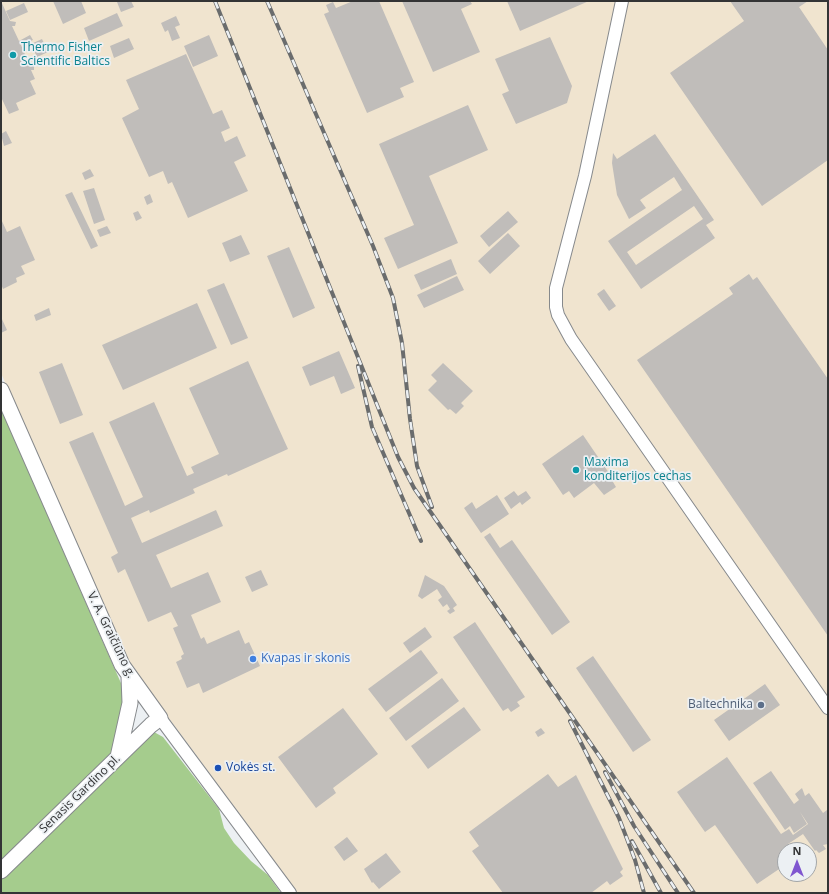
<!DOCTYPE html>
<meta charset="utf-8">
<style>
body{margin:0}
#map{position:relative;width:829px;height:894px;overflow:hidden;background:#ecf0f3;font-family:"Open Sans",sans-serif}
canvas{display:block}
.frame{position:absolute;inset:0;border:2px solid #333435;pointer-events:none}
.north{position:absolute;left:777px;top:842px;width:40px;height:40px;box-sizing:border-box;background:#ecf0f3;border:1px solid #a2a5a7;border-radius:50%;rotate:0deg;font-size:11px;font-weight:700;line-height:16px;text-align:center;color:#333435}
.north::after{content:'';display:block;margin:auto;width:14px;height:18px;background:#7f56d0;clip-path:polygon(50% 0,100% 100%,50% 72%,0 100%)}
</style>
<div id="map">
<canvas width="829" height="894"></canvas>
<div class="frame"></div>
<div class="north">N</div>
</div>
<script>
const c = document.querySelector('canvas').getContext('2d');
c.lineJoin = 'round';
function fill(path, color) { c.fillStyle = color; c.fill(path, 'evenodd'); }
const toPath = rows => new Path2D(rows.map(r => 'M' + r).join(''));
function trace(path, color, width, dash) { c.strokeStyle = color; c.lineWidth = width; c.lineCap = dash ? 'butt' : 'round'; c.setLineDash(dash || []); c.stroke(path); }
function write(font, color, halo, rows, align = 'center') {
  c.font = font + ' "Open Sans",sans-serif'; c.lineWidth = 3.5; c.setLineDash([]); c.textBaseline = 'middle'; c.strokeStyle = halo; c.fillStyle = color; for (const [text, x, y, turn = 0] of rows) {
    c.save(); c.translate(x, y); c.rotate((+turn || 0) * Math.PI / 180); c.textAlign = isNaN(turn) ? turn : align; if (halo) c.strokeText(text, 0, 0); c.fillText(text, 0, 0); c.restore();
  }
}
const industrial = toPath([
 [1,1,828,1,828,893,298,893,134,671,111,628,1,373],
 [785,850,809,850,809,874,785,874]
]);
const green = toPath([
 [1,409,124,690,125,698,112,751,104,763,1,863],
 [154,732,163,737,219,809,224,828,234,843,251,861,268,875,281,893,1,893,1,880,148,735]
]);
const building = toPath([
 [1,1,10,21,16,22,15,26,12,26,19,41,30,35,33,40,21,45,29,64,34,65,34,70,31,70,35,79,30,81,36,94,16,103,19,110,9,114,1,97],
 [53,1,81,1,86,13,63,24],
 [120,1,131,1,134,7,121,12,117,2],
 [353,1,379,1,414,82,400,88,404,97,367,113,324,14,329,12,326,5,333,2,336,8],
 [402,1,470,1,472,4,461,9,480,52,433,72],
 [507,1,589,1,520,31],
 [730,1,808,1,799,7,828,50,828,160,762,206,670,73,744,21],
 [24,3,28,12,10,20,6,11],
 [117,13,123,26,89,41,84,28],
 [176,16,180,25,175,27,180,38,172,41,168,30,165,32,161,23],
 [209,35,218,56,193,67,184,46],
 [550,37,572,86,567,103,516,124,502,94,509,91,495,59],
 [129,38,134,49,114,58,110,46],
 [42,39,48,52,37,57,31,44],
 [186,54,213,114,222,110,230,128,221,132,225,142,237,136,246,156,234,162,248,191,188,218,172,182,168,184,163,171,149,177,122,118,139,109,126,80],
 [468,105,488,150,429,176,458,243,398,269,384,238,414,225,379,144],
 [6,131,12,143,4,146,1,134],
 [655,134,714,220,706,225,715,238,641,289,608,241,682,190,674,177,640,200,646,208,629,219,617,195,612,163,613,153,617,159],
 [694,206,703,219,636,265,627,252],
 [90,169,94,176,85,180,82,173],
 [94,188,105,220,94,224,83,191],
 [72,192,98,246,91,249,65,195],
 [150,194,153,202,147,205,144,197],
 [138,211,142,218,136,221,133,213],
 [508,211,518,222,489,247,480,236],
 [1,219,7,232,20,226,35,260,21,266,25,274,16,278,17,282,3,289,1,284],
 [107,226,111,233,100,237,97,230],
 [508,233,520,246,490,274,478,261],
 [241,235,250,254,230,262,222,243],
 [289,247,315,308,293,318,267,256],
 [451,259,457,274,421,290,414,275],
 [749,274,753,280,757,277,828,379,828,636,637,360,733,294,729,288],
 [457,276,464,290,424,308,417,295],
 [224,283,248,338,231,345,207,290],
 [604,289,616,306,609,311,597,294],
 [197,303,217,348,123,390,102,345],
 [49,308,51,315,36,321,34,315],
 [1,317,7,330,1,333],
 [339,351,355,388,341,394,334,376,310,386,302,367],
 [248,361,288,449,228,476,227,474,193,489,195,493,150,513,149,510,131,518,142,543,216,510,223,526,156,555,171,588,208,572,221,602,191,615,201,639,204,637,207,644,239,630,245,644,249,642,260,666,203,693,199,683,187,688,176,662,182,659,181,656,184,654,173,628,178,626,171,612,148,622,125,569,118,573,111,557,118,553,69,442,93,432,125,506,143,497,109,422,154,402,187,476,194,473,191,467,219,454,189,388],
 [62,363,83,415,60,424,39,372],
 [443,363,473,391,461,403,464,406,456,414,450,409,448,410,428,390,437,381,431,375],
 [583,435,611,476,610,477,616,487,604,495,594,483,574,498,569,491,563,495,542,464],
 [514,491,518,496,526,491,531,498,522,505,520,502,511,509,504,498],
 [497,495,509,514,481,533,464,508,472,502,476,509],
 [490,533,500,548,512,540,570,622,552,635,484,537],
 [261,570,268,585,252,592,245,577],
 [425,575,444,586,457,605,453,608,455,611,450,614,447,611,450,609,447,604,443,607,438,600,442,597,437,589,422,599,418,596],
 [475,622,525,697,517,702,520,706,511,712,508,708,503,711,453,637],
 [425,627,432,637,410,653,403,643],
 [421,650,438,673,386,712,368,689],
 [593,656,651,740,633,752,576,668],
 [442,678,459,701,406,741,389,718],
 [765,684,780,705,729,741,714,720],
 [464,707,481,730,428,769,411,746],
 [343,708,378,754,333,788,336,793,316,808,278,757],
 [541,728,545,733,538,737,535,732],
 [727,757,781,834,789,829,793,835,808,824,800,812,807,824,794,833,790,826,785,830,753,783,771,771,794,804,799,800,795,794,802,788,805,796,809,793,823,813,827,810,828,812,828,844,823,845,826,849,819,853,816,850,815,851,803,834,788,844,793,850,785,850,785,865,757,884,715,825,705,832,677,792],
 [548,774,558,787,576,775,623,869,620,872,623,876,610,885,607,881,591,893,503,893,472,851,479,846,469,832],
 [347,837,358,851,344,861,334,847],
 [386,853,401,872,379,889,373,882,372,883,364,869]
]);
const minor = toPath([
 [622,1,585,176,556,288,556,307,558,315,571,339,828,708],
 [160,718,290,893]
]);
const major = toPath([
 [1,390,122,665,160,718,151,725,1,871],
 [118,757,130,703,129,677]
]);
const rail = toPath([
 [215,1,398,457,414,488,694,893],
 [267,1,373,246,393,298,402,343,410,419,417,466,432,507],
 [358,366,372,427,421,541],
 [570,721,619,818,635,860,644,893],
 [605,772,634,826,678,893],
 [632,841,661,893]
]);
const markers = [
 [13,55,4,"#0f9aa8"],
 [576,470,4,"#0f9aa8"],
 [253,659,4,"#3f7fe0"],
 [761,705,4,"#5c6f8a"],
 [218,768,4,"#1a4fb4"]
];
const cultureNames = [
 ["Thermo Fisher",21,48],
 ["Scientific Baltics",21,62],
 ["Maxima",584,463],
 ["konditerijos cechas",584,477]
];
const streetNames = [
 ["V. A. Graičiūno g.",111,635,64],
 ["Senasis Gardino pl.",80,794,-44]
];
const shopNames = [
 ["Kvapas ir skonis",261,659]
];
const serviceNames = [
 ["Baltechnika",753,705]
];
const transitNames = [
 ["Vokės st.",226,768]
];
fill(industrial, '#f0e4cf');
fill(green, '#a5cc8d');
fill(building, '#c0bdba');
trace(minor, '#86898c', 14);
trace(major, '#86898c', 17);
trace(minor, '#fff', 12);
trace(major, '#fff', 15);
trace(rail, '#6a6c6d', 4);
trace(rail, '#ecf0f3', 2.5, [8]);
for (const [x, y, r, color] of markers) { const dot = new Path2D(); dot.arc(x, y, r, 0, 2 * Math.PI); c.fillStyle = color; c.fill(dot); trace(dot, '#ecf0f3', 1.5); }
write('12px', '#0d838f', '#ecf0f3', cultureNames, 'left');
write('12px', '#333435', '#ecf0f3', streetNames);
write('12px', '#366cbe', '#ecf0f3', shopNames, 'left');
write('12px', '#4e5e75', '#ecf0f3', serviceNames, 'right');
write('12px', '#164399', '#ecf0f3', transitNames, 'left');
</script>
